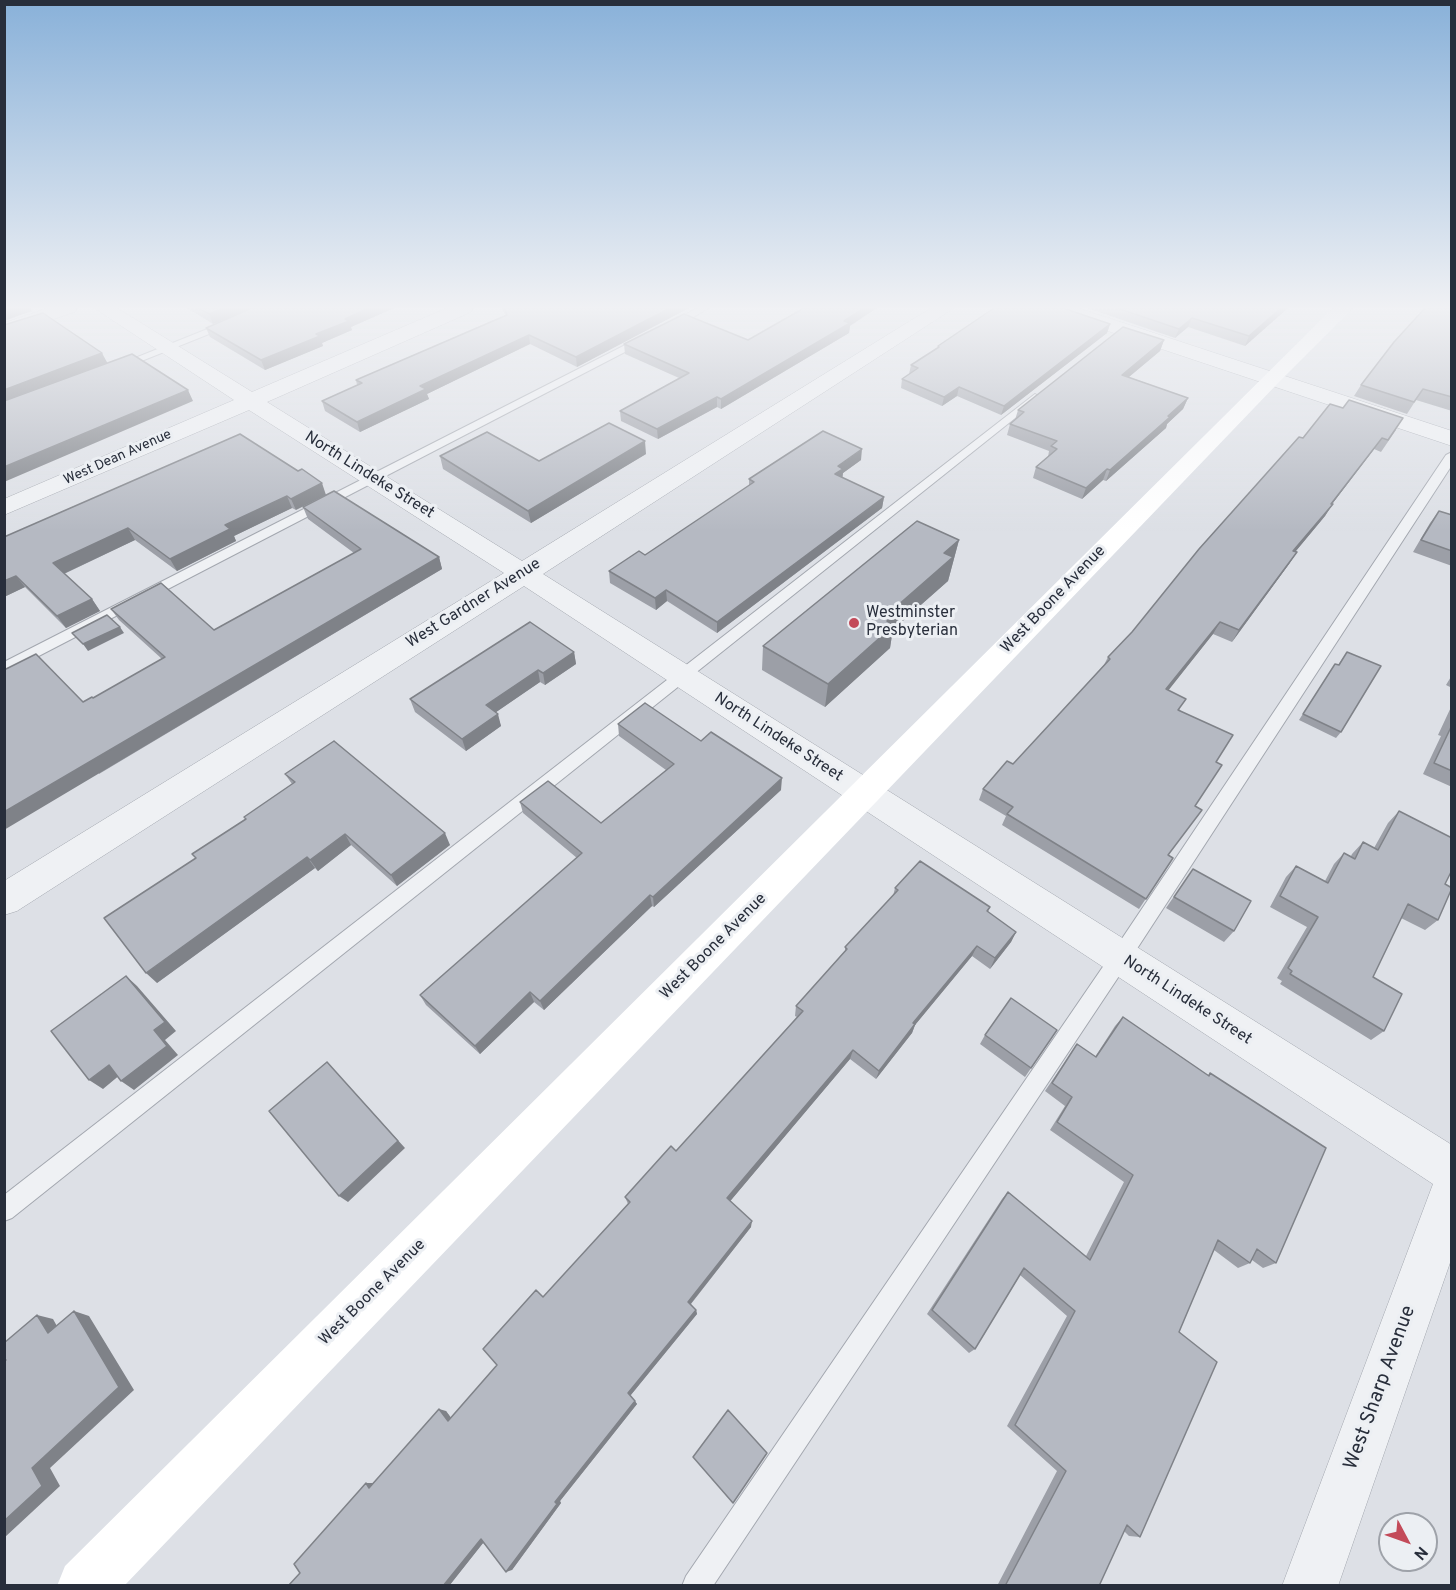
<!DOCTYPE html>
<style>
body{margin:0}
#map{position:relative;width:1456px;height:1590px;overflow:hidden;background:#dde0e6;font-family:Overpass,sans-serif}
canvas{display:block}
.frame{position:absolute;inset:0;border:6px solid #282e3b;pointer-events:none}
.north{position:absolute;left:1378px;top:1512px;width:60px;height:60px;box-sizing:border-box;background:#eceff3;border:2px solid #9ea2a9;border-radius:50%;rotate:131deg;font-size:16px;font-weight:700;line-height:24px;text-align:center;color:#282e3b}
.north::after{content:'';display:block;margin:auto;width:21px;height:27px;background:#c34a59;clip-path:polygon(50% 0,100% 100%,50% 72%,0 100%)}
</style>
<div id="map">
<canvas width="1456" height="1590"></canvas>
<div class="frame"></div>
<div class="north">N</div>
</div>
<script>
const c = document.querySelector('canvas').getContext('2d');
c.lineJoin = 'round';
const toPath = rows => new Path2D(rows.map(r => 'M' + r).join(''));
function trace(path, color, width, dash) { c.strokeStyle = color; c.lineWidth = width; c.lineCap = dash ? 'butt' : 'round'; c.setLineDash(dash || []); c.stroke(path); }
function fill(path, color) { c.fillStyle = color; c.fill(path, 'evenodd'); }
function write(font, color, halo, rows, align = 'center') {
  c.font = font + ' Overpass,sans-serif'; c.lineWidth = 6; c.setLineDash([]); c.textBaseline = 'middle'; c.strokeStyle = halo; c.fillStyle = color; for (const [text, x, y, turn = 0] of rows) {
    c.save(); c.translate(x, y); c.rotate((+turn || 0) * Math.PI / 180); c.textAlign = isNaN(turn) ? turn : align; if (halo) c.strokeText(text, 0, 0); c.fillText(text, 0, 0); c.restore();
  }
}
const lane = toPath([
 [260,308,274,308,124,368,115,366,260,308],
 [697,308,709,308,674,328,666,326,697,308],
 [639,338,648,340,4,674,4,662,639,338],
 [1035,394,1040,397,1039,399,12,1218,4,1221,4,1195,1035,394],
 [1452,452,1452,465,1127,964,713,1586,682,1586,686,1576,1113,952,1446,455,1452,452]
]);
const street = toPath([
 [48,308,77,308,75,312,4,336,4,323,48,308],
 [94,308,117,308,252,392,447,308,473,308,471,312,267,402,522,561,931,308,954,308,543,574,1452,1145,1452,1257,1338,1586,1282,1586,1433,1184,524,586,17,911,4,915,4,881,504,573,249,410,4,515,4,499,234,400,94,308],
 [1049,308,1078,308,1452,431,1452,446,1051,312,1049,308]
]);
const secondary = toPath([
 [1333,308,1353,308,1278,383,124,1586,57,1586,65,1566,1333,308]
]);
const wall = toPath([
 [187,308,394,308,351,327,352,330,322,343,323,346,265,370,210,337,206,328,249,310,213,324],
 [502,308,689,308,577,367,530,344,427,394,429,399,360,432,325,411,322,401,357,385,356,380,505,315],
 [1087,308,1288,308,1245,346,1188,327,1175,338],
 [1452,308,1452,411,1416,400,1407,414,1354,396,1361,385],
 [1110,324,1107,333,1001,415,957,396,942,406,901,388,902,379,909,374,911,365,937,348,938,346],
 [850,326,849,333,721,409,717,407,658,439,621,421,620,411,679,378,625,354,624,344,748,340],
 [1164,340,1160,351,1129,377,1188,398,1183,409,1167,424,1166,428,1106,481,1103,480,1082,499,1033,478,1036,467,1048,457,1049,451,1007,435,1010,424,1015,420,1018,410],
 [1396,430,1381,452,1374,449,1332,504,1325,516,1295,552,1297,552,1289,564,1232,642,1213,634,1168,690,1180,710,1216,762,1195,806,1202,810,1168,855,1173,858,1139,909,1002,825,1006,816,979,800,983,789,1013,764,1104,665,1108,657,1132,632,1303,438],
 [646,454,531,523,443,469,440,456,539,461],
 [861,460,843,473,842,478,884,497,882,508,717,633,667,601,656,610,610,583,609,571,645,555,749,486,749,479],
 [298,471,296,510,292,508,234,536,236,541,177,571,135,540,64,574,92,599,100,611,66,628,25,587,4,597,4,537],
 [303,507,439,557,442,569,99,774,83,702,93,698,162,659,119,620,111,609,214,630,354,553,308,519],
 [1439,511,1452,515,1452,566,1413,552,1430,523],
 [959,540,948,581,897,626,896,632,892,635,890,648,825,707,762,670,763,646],
 [574,652,576,664,545,685,540,682,496,712,501,726,466,751,415,712,410,699],
 [1347,652,1341,732,1336,738,1299,720,1331,670,1338,665],
 [1452,675,1452,688,1446,685],
 [1452,705,1452,787,1423,774,1441,736,1438,735],
 [618,724,701,741,781,790,654,907,652,906,544,1010,534,1002,480,1054,426,1005,420,995,577,858,523,813,520,802,601,823,666,770,619,736],
 [285,774,450,845,397,886,351,845,318,871,315,868,157,983,196,858,292,784],
 [1399,811,1445,884,1438,920,1425,930,1401,918,1373,977,1384,1031,1371,1040,1280,984,1282,981,1277,978,1307,927,1270,907,1286,877,1296,866,1325,881,1334,864,1344,853,1351,856,1352,854,1363,842,1374,848,1388,823],
 [1193,869,1234,931,1224,942,1166,908],
 [895,888,990,907,988,912,1016,932,1011,942,990,969,972,956,915,1025,912,1033,876,1079,850,1059,730,1201,751,1227,691,1304,696,1310,697,1314,630,1396,637,1404,560,1501,561,1503,512,1570,483,1543,449,1586,373,1483,446,1411,451,1418,497,1365,543,1297,628,1204,625,1197,676,1151,797,1017,795,1016,796,1006,845,951,845,947,893,896],
 [1123,1017,1208,1075,1210,1073,1276,1263,1263,1268,1252,1260,1250,1263,1238,1268,1214,1250,1179,1332,1140,1537,1129,1536,1124,1531,1099,1586,997,1586,1057,1471,1007,1426,1067,1316,1020,1275,975,1349,969,1353,927,1314,1002,1199,1008,1192,1086,1256,1124,1182,1050,1130,1065,1106,1045,1091,1077,1044,1095,1057,1115,1026],
 [1057,1030,1025,1077,980,1044,985,1035]
]);
const shadedWall = toPath([
 [4,308,30,308,32,311,4,321],
 [224,308,252,308,213,324,209,314],
 [369,308,394,308,351,327,352,330,322,343,323,346,265,370,261,360,316,334,345,319],
 [670,308,689,308,577,367,576,357],
 [864,308,877,308,850,326,849,333,721,409,721,399],
 [1281,308,1288,308,1245,346,1249,336],
 [1192,318,1188,327,1175,338,1179,329],
 [1110,324,1107,333,1001,415,1004,406],
 [529,335,530,344,427,394,429,399,360,432,357,422,420,386],
 [1164,340,1160,351,1118,386,1122,375],
 [102,353,108,364,4,403,4,390],
 [959,387,957,396,942,406,944,397],
 [188,390,193,401,4,482,4,467],
 [717,397,717,407,658,439,657,429],
 [1188,398,1183,409,1167,424,1166,428,1106,481,1110,470],
 [1382,438,1374,449,1326,512,1333,504,1325,516,1286,563,1293,551],
 [645,441,646,454,531,523,528,511],
 [862,449,861,460,843,473,842,480,835,474,838,466],
 [1107,469,1103,480,1082,499,1086,488],
 [322,483,326,495,296,510,291,499],
 [287,496,292,508,234,536,236,541,177,571,170,559,225,525],
 [884,497,882,508,717,633,717,622],
 [128,528,135,540,61,575,53,563],
 [959,540,948,581,897,626,896,632,892,635,890,648,825,707,828,684,887,621,897,606,944,553],
 [1297,552,1289,564,1232,642,1239,630],
 [439,557,442,569,4,830,4,812],
 [16,576,25,587,4,597,4,581],
 [666,590,667,601,656,610,655,598],
 [92,599,100,611,66,628,57,616],
 [1220,622,1213,634,1160,701,1166,689],
 [120,627,124,633,88,651,83,644],
 [574,652,576,664,545,685,543,673],
 [538,670,540,682,489,717,486,705],
 [498,714,501,726,466,751,462,739],
 [782,778,781,790,654,907,653,897],
 [445,833,450,845,397,886,391,875],
 [345,834,351,845,318,871,310,860],
 [307,857,315,868,157,983,146,973],
 [650,895,652,906,544,1010,540,1001],
 [1016,932,1011,942,990,969,995,958],
 [977,946,972,956,915,1025,912,1033,876,1079,879,1071,913,1023],
 [126,976,137,986,176,1031,165,1040,178,1055,134,1090,121,1081,154,1030],
 [530,992,534,1002,480,1054,475,1046],
 [853,1050,850,1059,727,1205,727,1198],
 [327,1062,405,1148,348,1202,339,1196],
 [109,1065,121,1074,103,1089,89,1080],
 [752,1221,751,1227,689,1306,688,1302],
 [696,1310,697,1314,630,1396,628,1393],
 [74,1311,89,1316,134,1390,50,1468,60,1486,4,1538,4,1521,32,1468],
 [37,1315,53,1319,63,1337,48,1333],
 [635,1401,637,1404,560,1501,561,1503,512,1570,506,1572,555,1502],
 [439,1409,446,1411,455,1423,448,1421],
 [366,1483,375,1483,369,1488],
 [487,1538,449,1586,443,1586,481,1539]
]);
const building = toPath([
 [199,308,224,308,209,314,199,308],
 [252,308,369,308,345,319,349,321,316,334,320,336,261,360,206,328,252,308],
 [505,308,670,308,576,357,529,335,420,386,426,389,357,422,322,401,362,383,356,380,507,315,505,308],
 [804,308,864,308,844,321,850,323,721,399,717,397,657,429,620,411,689,373,624,344,684,314,748,340,804,308],
 [994,308,1063,308,1110,324,1004,406,959,387,944,397,902,379,918,368,911,365,939,347,938,346,994,308],
 [1117,308,1281,308,1249,336,1192,318,1179,329,1117,308],
 [1425,308,1452,308,1452,397,1423,389,1414,402,1361,385,1394,342,1425,308],
 [43,313,102,353,4,390,4,325,43,313],
 [1123,327,1164,340,1122,375,1188,398,1168,416,1170,417,1110,470,1107,469,1086,488,1036,467,1057,449,1051,446,1057,441,1010,424,1024,412,1018,410,1123,327],
 [132,354,188,390,4,467,4,401,132,354],
 [1349,400,1403,418,1388,440,1382,438,1331,504,1333,504,1293,551,1297,552,1239,630,1220,622,1166,689,1186,699,1178,710,1233,735,1216,762,1222,765,1195,806,1202,810,1168,855,1173,858,1146,899,1007,814,1013,807,983,789,1007,761,1013,764,1110,659,1108,657,1132,632,1199,549,1299,437,1303,438,1330,404,1343,408,1349,400],
 [609,423,645,441,528,511,440,456,487,432,539,461,609,423],
 [823,431,862,449,838,466,843,469,835,474,884,497,717,622,666,590,655,598,609,571,639,551,645,555,754,482,749,479,823,431],
 [240,434,298,471,302,469,322,483,291,499,287,496,225,525,230,529,170,559,128,528,53,563,92,599,57,616,16,576,4,581,4,537,240,434],
 [334,491,439,557,4,812,4,670,36,654,83,702,92,697,93,698,165,657,111,609,161,583,214,630,361,549,303,507,334,491],
 [1439,511,1452,515,1452,551,1421,540,1439,511],
 [917,521,959,540,944,553,953,557,897,606,901,608,887,621,894,625,828,684,763,646,917,521],
 [107,615,120,627,83,644,72,633,107,615],
 [530,622,574,652,543,673,538,670,486,705,498,714,462,739,410,699,530,622],
 [1347,652,1381,666,1341,732,1303,714,1335,664,1339,665,1347,652],
 [645,703,701,741,711,732,782,778,653,897,650,895,540,1001,530,992,475,1046,420,995,582,853,520,802,548,781,601,823,674,764,618,724,645,703],
 [1452,725,1452,771,1434,763,1452,725],
 [334,741,445,833,391,875,345,834,310,860,307,857,146,973,104,918,196,858,192,854,246,819,244,817,295,782,285,774,334,741],
 [1399,811,1452,838,1452,870,1445,884,1452,888,1438,920,1408,904,1373,977,1402,994,1384,1031,1290,974,1292,971,1288,968,1318,917,1280,896,1296,866,1328,883,1344,853,1355,859,1363,842,1378,850,1399,811],
 [920,861,990,907,987,911,1016,932,995,958,977,946,913,1023,915,1024,879,1071,853,1050,727,1198,752,1221,688,1302,696,1310,628,1393,635,1401,555,1502,557,1504,506,1572,481,1539,443,1586,288,1586,300,1573,294,1564,366,1483,369,1488,439,1409,448,1421,497,1365,483,1349,536,1290,543,1297,630,1202,625,1197,671,1146,676,1151,803,1011,796,1006,847,949,845,947,898,890,895,888,920,861],
 [1193,869,1251,901,1234,931,1174,897,1193,869],
 [126,976,165,1022,154,1030,167,1046,121,1081,109,1065,89,1080,51,1031,126,976],
 [1011,998,1057,1030,1031,1068,985,1035,1011,998],
 [1123,1017,1209,1076,1210,1073,1326,1148,1276,1263,1257,1249,1250,1263,1218,1240,1179,1332,1217,1362,1140,1537,1127,1525,1099,1586,1005,1586,1066,1471,1015,1425,1075,1311,1024,1268,975,1349,932,1310,1008,1192,1090,1260,1133,1175,1057,1122,1072,1097,1052,1083,1077,1044,1096,1057,1123,1017],
 [327,1062,398,1141,339,1196,269,1111,327,1062],
 [74,1311,119,1387,32,1468,42,1486,4,1521,4,1361,6,1360,4,1358,4,1343,37,1315,48,1333,74,1311],
 [728,1410,767,1453,733,1503,693,1457,728,1410]
]);
const markers = [
 [854,623,6,"#c34a59"]
];
const farStreetnames = [
 ["West Dean Avenue",118,458,-24]
];
const streetNames = [
 ["North Lindeke Street",369,476,32],
 ["West Boone Avenue",1054,600,-46],
 ["West Gardner Avenue",474,604,-32],
 ["North Lindeke Street",778,738,33],
 ["West Boone Avenue",714,947,-45],
 ["North Lindeke Street",1187,1001,33],
 ["West Boone Avenue",373,1293,-45]
];
const poiNames = [
 ["Westminster",866,614],
 ["Presbyterian",866,632]
];
const nearStreetnames = [
 ["West Sharp Avenue",1381,1388,-70]
];
trace(lane, '#a3a7af', 2);
trace(street, '#a3a7af', 1);
fill(lane, '#eff1f4');
fill(street, '#eff1f4');
fill(secondary, '#fff');
fill(wall, '#9c9fa7');
fill(shadedWall, '#7f8288');
fill(building, '#b5b9c2');
trace(building, '#7f8288', 1.5);
const sky = c.createLinearGradient(0, 0, 0, 531);
sky.addColorStop(0, '#89b1d9');
sky.addColorStop(0.58, '#f0f1f4');
sky.addColorStop(1, '#f0f1f400');
c.fillStyle = sky;
c.fillRect(0, 0, 1456, 531);
for (const [x, y, r, color] of markers) { const dot = new Path2D(); dot.arc(x, y, r, 0, 2 * Math.PI); c.fillStyle = color; c.fill(dot); trace(dot, '#eceff3', 2); }
write('14px', '#282e3b', '#eceff3', farStreetnames);
write('16px', '#282e3b', '#eceff3', streetNames);
write('16px', '#282e3b', '#eceff3', poiNames, 'left');
write('20px', '#282e3b', '#eceff3', nearStreetnames);
</script>
